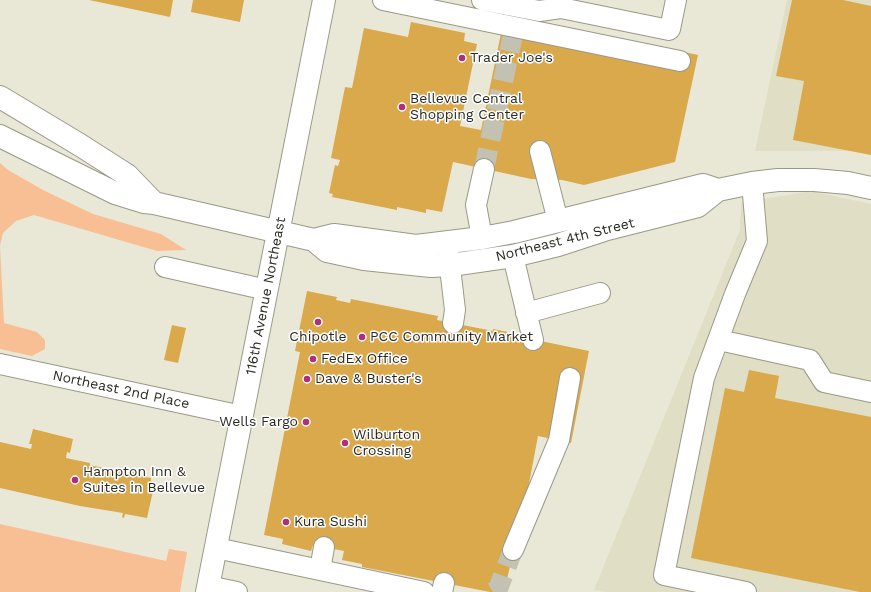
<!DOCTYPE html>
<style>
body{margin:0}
canvas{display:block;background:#e9e8d6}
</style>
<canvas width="871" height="592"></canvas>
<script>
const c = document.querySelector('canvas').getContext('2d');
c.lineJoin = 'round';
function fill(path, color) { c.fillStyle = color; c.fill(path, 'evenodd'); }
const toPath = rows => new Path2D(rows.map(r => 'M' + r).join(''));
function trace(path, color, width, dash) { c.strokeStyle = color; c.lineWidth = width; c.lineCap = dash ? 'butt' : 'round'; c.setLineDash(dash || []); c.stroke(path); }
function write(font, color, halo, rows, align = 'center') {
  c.font = font + ' "Work Sans",sans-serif'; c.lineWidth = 3; c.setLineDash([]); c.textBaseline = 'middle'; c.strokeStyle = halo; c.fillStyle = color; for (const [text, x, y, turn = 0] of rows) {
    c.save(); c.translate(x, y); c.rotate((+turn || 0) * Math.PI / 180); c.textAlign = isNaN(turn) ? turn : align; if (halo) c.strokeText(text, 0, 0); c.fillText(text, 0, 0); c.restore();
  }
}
const built = toPath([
 [787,0,871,0,871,155,856,151,755,151],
 [811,191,871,204,871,592,605,592,594,590,740,230,741,203]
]);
const green = toPath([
 [0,163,8,170,43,190,93,214,161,234,186,250,157,251,34,215,16,221,3,233,0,246,4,323,37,332,45,340,45,349,32,356,0,349],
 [0,524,166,561,169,549,187,552,180,592,0,592]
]);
const building = toPath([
 [89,0,173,0,170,17],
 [193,0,244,0,240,22,191,12],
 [792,0,843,0,871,6,871,155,793,140,804,81,776,76],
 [505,14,698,55,675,162,584,185,562,180,531,179,453,162,442,212,426,209,426,213,397,207,397,210,332,197,333,194,329,193,335,165,338,166,340,160,331,158,345,87,352,88,364,28,408,37,411,22,465,33,464,41,477,44,460,126,481,130],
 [307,291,337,297,336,300,350,303,351,299,438,316,437,320,493,331,493,329,508,332,507,334,589,351,571,443,538,436,527,494,504,592,490,592,362,567,362,564,342,560,344,551,313,545,311,551,282,544,283,539,264,535,300,352,295,351],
 [172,325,186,328,178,363,164,360],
 [749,370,779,376,775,398,871,417,871,592,860,592,691,558,725,388,744,392],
 [33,429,73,439,70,453,67,452,66,458,90,463,90,465,131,474,132,470,136,471,135,475,151,478,151,481,155,482,147,518,125,514,124,518,122,517,123,513,80,506,0,488,0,442,31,449,32,444,29,444]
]);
const minorTunnel = toPath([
 [484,169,513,35],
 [493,592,498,589,513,550]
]);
const minor = toPath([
 [383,0,680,61],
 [482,0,539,11,561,8,669,30,670,29,676,0],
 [540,151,558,221],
 [482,238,476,205,484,169],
 [447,242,455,310,453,323],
 [513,256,533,340],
 [165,267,267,290],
 [526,313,600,293],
 [719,340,810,360,824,382,871,392],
 [0,364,242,416],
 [216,548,424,592],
 [513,550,559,440,570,378],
 [320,570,324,547],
 [208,586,237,592],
 [442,592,444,583],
 [746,592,664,575,704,378,735,294,757,241,752,183]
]);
const major = toPath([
 [0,97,80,145,127,175,154,203],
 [0,136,115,193,144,202,154,203,314,240,334,235,416,246,482,238,514,232,703,185,718,190,752,183,778,180,814,180,848,183,871,188],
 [314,240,327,251,364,259,431,266,451,265,513,256,558,245,607,229,698,206,718,190],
 [207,592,324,0]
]);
const markers = [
 [462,58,4,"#b02e7a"],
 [402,107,4,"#b02e7a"],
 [318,322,4,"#b02e7a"],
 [362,337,4,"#b02e7a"],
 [313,359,4,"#b02e7a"],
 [307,379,4,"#b02e7a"],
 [306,422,4,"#b02e7a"],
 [345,443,4,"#b02e7a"],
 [75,480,4,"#b02e7a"],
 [286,522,4,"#b02e7a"]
];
const poiNames = [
 ["Trader Joe's",470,58],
 ["Bellevue Central",410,99],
 ["Shopping Center",410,115],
 ["Chipotle",318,337,"center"],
 ["PCC Community Market",370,337],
 ["FedEx Office",321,359],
 ["Dave & Buster's",315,379],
 ["Wells Fargo",298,422,"right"],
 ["Wilburton",353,435],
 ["Crossing",353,451],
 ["Hampton Inn &",83,472],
 ["Suites in Bellevue",83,488],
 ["Kura Sushi",294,522]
];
const streetNames = [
 ["Northeast 4th Street",565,240,-14],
 ["116th Avenue Northeast",266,296,-79],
 ["Northeast 2nd Place",121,390,12]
];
fill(built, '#e0dec5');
fill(green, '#f8bf94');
fill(building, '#daa94c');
trace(minorTunnel, '#c3c2b2', 20, [20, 10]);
trace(minor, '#9a9988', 22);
trace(major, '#9a9988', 24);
trace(minor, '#fff', 20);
trace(major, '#fff', 22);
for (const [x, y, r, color] of markers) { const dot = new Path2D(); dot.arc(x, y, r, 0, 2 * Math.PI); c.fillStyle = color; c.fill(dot); trace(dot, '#fff', 1.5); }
write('14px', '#2a2a23', '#fff', poiNames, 'left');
write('14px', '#2a2a23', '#fff', streetNames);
</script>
